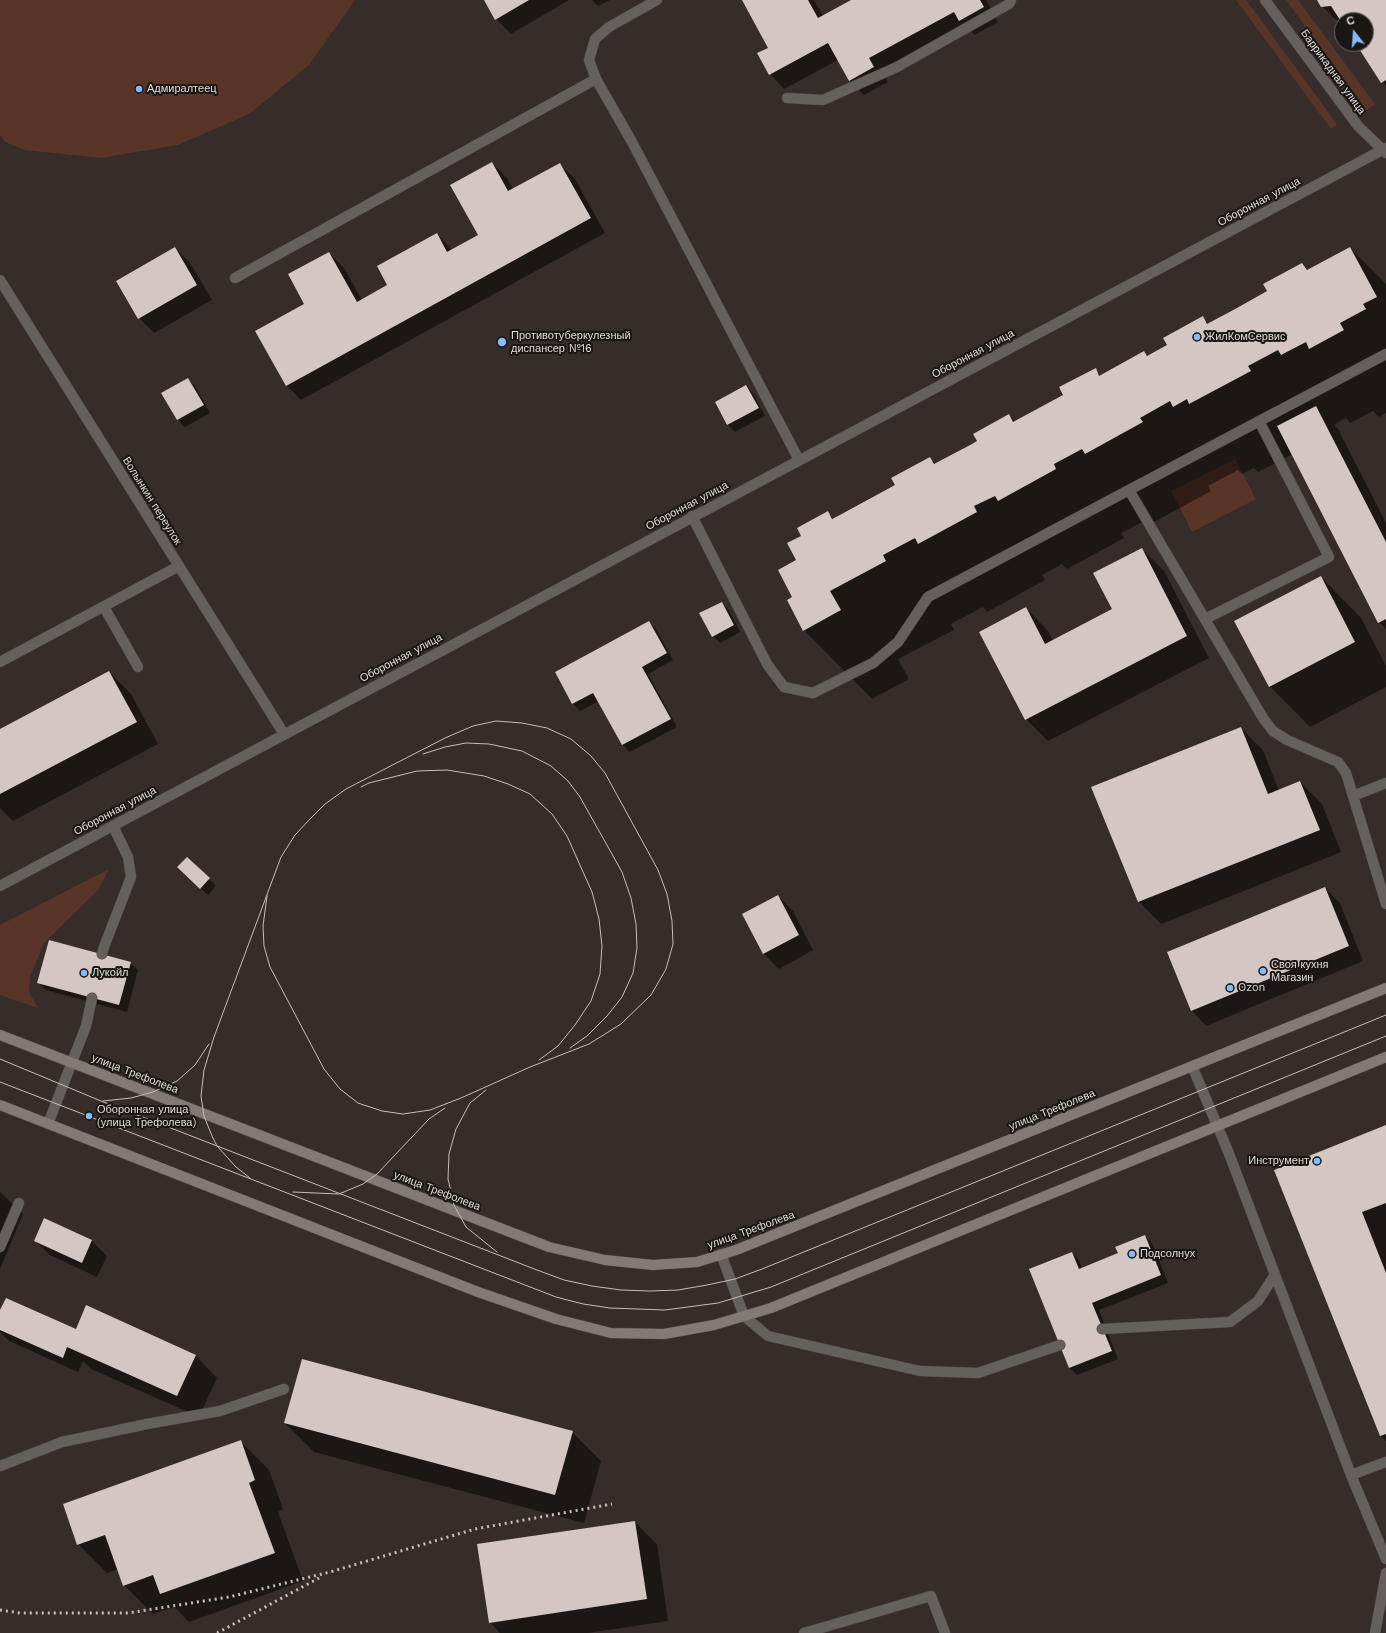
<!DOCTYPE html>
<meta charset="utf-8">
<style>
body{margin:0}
#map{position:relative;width:1386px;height:1633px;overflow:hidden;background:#362c29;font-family:"Work Sans",sans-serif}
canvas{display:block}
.north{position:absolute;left:1334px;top:12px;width:40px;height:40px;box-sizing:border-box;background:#1a1614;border:1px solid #696462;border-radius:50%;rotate:343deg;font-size:11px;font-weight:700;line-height:16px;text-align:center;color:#e0d9d7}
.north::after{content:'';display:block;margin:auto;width:14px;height:18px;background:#82bcfa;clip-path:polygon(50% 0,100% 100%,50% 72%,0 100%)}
</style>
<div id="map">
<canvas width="1386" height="1633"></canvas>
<div class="north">С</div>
</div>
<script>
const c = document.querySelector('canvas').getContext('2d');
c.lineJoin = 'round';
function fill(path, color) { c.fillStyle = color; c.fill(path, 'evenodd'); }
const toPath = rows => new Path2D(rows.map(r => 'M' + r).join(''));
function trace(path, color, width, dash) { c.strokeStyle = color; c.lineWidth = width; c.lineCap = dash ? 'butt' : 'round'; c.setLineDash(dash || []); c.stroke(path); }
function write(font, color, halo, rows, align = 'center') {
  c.font = font + ' "Work Sans",sans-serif'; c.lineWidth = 4; c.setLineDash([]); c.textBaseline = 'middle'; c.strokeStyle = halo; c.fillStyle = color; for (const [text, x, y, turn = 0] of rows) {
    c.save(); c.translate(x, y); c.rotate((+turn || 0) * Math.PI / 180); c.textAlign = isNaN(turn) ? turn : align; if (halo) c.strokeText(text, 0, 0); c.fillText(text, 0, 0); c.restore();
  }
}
const green = toPath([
 [0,0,355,0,309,65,249,114,178,145,101,158,24,150,5,142,0,135],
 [1236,0,1246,0,1337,124,1331,129],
 [1286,0,1298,0,1375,104,1367,110],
 [1235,459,1256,499,1192,532,1171,491],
 [109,869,98,890,44,943,30,977,29,992,38,1008,0,995,0,925]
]);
const shadow = toPath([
 [485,0,569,0,511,34,496,19],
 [592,0,610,0,598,6],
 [743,0,814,0,823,16,853,0,986,0,998,22,975,35,967,28,883,73,888,82,864,95,849,80,838,60,784,89,770,74,769,48],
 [1318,0,1386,0,1386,86,1357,44,1366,44,1366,20,1337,21,1322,6],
 [492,163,507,178,513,190,560,164,575,179,605,233,301,400,286,385,305,304,329,253,344,268,362,300,389,285,437,234,452,250,479,235],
 [175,248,190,263,212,300,154,333,139,318],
 [1350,248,1386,284,1386,413,1379,417,1373,411,1350,423,1346,418,1334,425,1338,429,1386,523,1386,629,1379,622,1293,454,1258,472,1254,468,1242,474,1238,470,1208,486,1211,491,1154,522,1150,518,1121,533,1124,538,1067,569,1062,564,1042,575,1045,580,987,612,983,607,951,624,954,630,898,659,909,679,872,699,804,630,794,598,802,536,828,513,834,519,897,485,929,458,936,464,972,445,1009,415,1016,422,1064,395,1095,370,1101,376,1144,352,1148,356,1168,346,1203,317,1209,324,1269,292,1302,264,1308,270],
 [188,379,195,386,210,413,185,427,178,420,163,393],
 [746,386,753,393,765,416,735,432,728,425,716,402],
 [1142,549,1164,571,1209,658,1048,741,1026,719,1026,608,1048,631,1053,641,1113,610],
 [1321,577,1361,618,1386,666,1386,687,1310,727,1269,686],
 [722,603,729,610,740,632,720,643,713,636],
 [649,622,656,629,673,660,648,674,677,727,630,752,623,745,599,701,580,711,573,704,556,673],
 [109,672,131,694,158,744,13,821,0,808,0,730],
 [1241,728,1263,750,1279,791,1300,782,1322,804,1341,852,1161,924,1139,902,1093,788],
 [178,867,209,879,216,886,208,895],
 [1325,888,1340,903,1363,961,1206,1026,1192,1011,1168,953],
 [778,896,793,911,813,950,779,969,764,954,743,915],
 [130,963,138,970,127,1012,46,990,38,983],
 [1386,1126,1386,1441,1381,1436,1275,1171],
 [0,1192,23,1214,0,1269],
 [45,1219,92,1241,107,1256,97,1277,50,1255,35,1240],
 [1145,1236,1152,1243,1168,1283,1099,1310,1118,1359,1077,1375,1070,1368,1030,1270,1072,1253,1079,1260,1082,1269,1120,1254],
 [0,1313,195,1355,217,1378,199,1417,91,1369,83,1361,78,1372,9,1341,0,1332],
 [285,1423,572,1432,601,1461,584,1523,314,1452],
 [240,1441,269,1470,283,1509,278,1512,303,1581,189,1622,174,1607,153,1614,124,1585,118,1569,107,1573,78,1544],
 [635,1522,657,1544,668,1621,588,1633,500,1633,490,1622]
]);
const building = toPath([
 [484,0,529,0,495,20],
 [742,0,808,0,818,18,851,0,980,0,984,7,959,21,954,12,869,58,874,67,849,81,828,43,769,75,757,53,768,48],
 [1317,0,1386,0,1386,80,1381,83,1356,44,1366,44,1366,20,1342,20,1342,23,1331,6,1321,7],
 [492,162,508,191,560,163,591,218,286,386,255,331,304,304,288,274,329,252,357,302,387,285,377,266,437,233,447,252,478,235,450,185],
 [175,247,197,285,138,319,116,281],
 [1350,247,1377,297,1363,304,1366,309,1340,323,1344,330,1309,349,1306,342,1281,355,1278,350,1248,366,1251,371,1189,404,1187,399,1173,407,1170,401,1140,418,1143,422,1085,454,1082,449,1054,464,1056,469,998,501,995,496,974,506,977,512,918,544,915,538,883,555,886,561,830,591,841,610,803,631,787,600,792,597,778,570,796,560,787,543,801,536,797,528,828,511,832,519,838,516,895,485,891,478,930,457,934,464,972,444,977,441,973,434,1009,414,1013,422,1063,395,1059,387,1096,368,1099,376,1144,351,1147,356,1167,345,1163,338,1203,316,1207,324,1237,308,1267,291,1263,284,1302,263,1307,270],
 [188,378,204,405,177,420,161,393],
 [746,385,759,408,727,425,715,402],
 [1316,406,1386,542,1386,619,1378,623,1277,426],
 [1142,548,1187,636,1025,720,979,632,1026,607,1045,644,1112,609,1093,573],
 [1321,576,1355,642,1269,687,1234,621],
 [722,602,734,625,712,637,699,613],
 [649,621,667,653,642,667,671,719,622,745,593,693,572,704,555,672],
 [109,671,137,722,0,794,0,729],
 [1241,727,1268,794,1300,781,1320,830,1138,902,1091,787],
 [187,857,210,878,200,889,177,867],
 [1325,887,1349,946,1191,1011,1167,952],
 [778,895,799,935,763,954,742,914],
 [49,940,131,962,119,1005,37,983],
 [1386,1125,1386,1203,1362,1212,1386,1273,1386,1434,1380,1436,1274,1170],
 [44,1218,92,1240,82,1263,34,1241],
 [1145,1235,1161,1275,1092,1303,1112,1351,1069,1368,1029,1269,1072,1252,1079,1269,1118,1253,1115,1247],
 [6,1298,76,1329,86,1305,196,1355,177,1396,67,1347,63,1358,0,1330,0,1310],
 [302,1359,573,1431,555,1495,284,1423],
 [241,1440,255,1480,249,1483,275,1553,160,1594,153,1575,123,1586,105,1535,77,1545,63,1504],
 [635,1521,647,1599,489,1623,477,1544]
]);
const lane = toPath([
 [596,79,632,142,799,460],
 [787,98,823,100,897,67,1009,4,1011,0],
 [235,278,596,79,589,60,595,39,609,27,657,0],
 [1129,490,1386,354],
 [692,516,767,664,784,687,813,693,873,663,898,642,928,597,1129,490,1263,718,1273,731,1287,740,1338,762,1346,773,1386,904],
 [104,607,138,667],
 [1205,619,1329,557,1259,421],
 [0,662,179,566],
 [1353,796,1386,783],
 [102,954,104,947,131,877,128,857,113,826],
 [1192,1066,1228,1151,1351,1475,1386,1559],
 [48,1124,86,1026,92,998],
 [0,1247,19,1203],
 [721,1254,744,1316,768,1336,920,1371,978,1373,1060,1345],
 [1102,1329,1230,1322,1258,1301,1274,1276],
 [0,1466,62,1442,147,1424,220,1411,284,1389],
 [1351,1475,1386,1462],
 [804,1633,931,1596,945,1633],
 [1375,1633,1386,1573]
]);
const street = toPath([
 [1265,0,1358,126,1386,153],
 [0,280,284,734],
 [0,886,1386,148]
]);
const secondary = toPath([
 [0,1035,549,1247,605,1260,653,1265,697,1262,736,1250,1386,988],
 [0,1105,478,1292,556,1319,611,1333,664,1334,714,1325,771,1308,1386,1057]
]);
const tram = toPath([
 [423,754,445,747,466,743,489,744,522,751,551,766,568,781,580,797,622,872,631,898,636,924,637,948,633,973,622,997,607,1016,587,1036,570,1048],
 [361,787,369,783,417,771,447,770,484,776,508,784,530,794,552,814,567,836,592,892,599,919,602,946,600,974,591,1001,575,1025,558,1046,539,1060],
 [0,1059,101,1101,537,1270,564,1280,592,1286,621,1290,650,1291,678,1290,707,1285,735,1279,762,1269,1386,1015],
 [0,1082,556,1297,583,1304,610,1308,665,1310,718,1303,771,1287,1386,1036],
 [486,1090,470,1103,456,1129,449,1154,448,1179,454,1205,466,1227,497,1252],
 [103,1101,131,1098,153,1092,177,1081,195,1065,209,1044],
 [250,1178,236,1167,217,1146,212,1136,204,1116,201,1096,204,1070,214,1037,281,857,295,835,310,819,325,804,346,789,445,738,473,726,496,721,522,723,547,728,571,739,591,756,605,773,658,870,667,894,672,921,673,944,666,969,651,995,621,1024,589,1044,530,1067,461,1098,430,1110,403,1114,382,1111,358,1103,340,1089,324,1069,270,967,264,946,263,926,267,896],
 [293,1192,339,1194,363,1184,377,1174,429,1119,445,1108]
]);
const rail = toPath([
 [0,1610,20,1613,128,1613,229,1597,330,1572,475,1529,612,1504],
 [217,1633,319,1578]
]);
const markers = [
 [139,89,4,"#82bcfa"],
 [1197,337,4,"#82bcfa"],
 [502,342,5,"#82bcfa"],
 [1263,971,4,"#82bcfa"],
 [84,973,4,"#82bcfa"],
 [1230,988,4,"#82bcfa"],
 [89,1116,4,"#82bcfa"],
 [1317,1161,4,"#82bcfa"],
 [1132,1254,4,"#82bcfa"]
];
const streetNames = [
 ["Баррикадная улица",1333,72,54],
 ["Оборонная улица",1259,202,-28],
 ["Оборонная улица",973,354,-28],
 ["Волынкин переулок",152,501,58],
 ["Оборонная улица",687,506,-28],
 ["Оборонная улица",401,658,-28],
 ["Оборонная улица",115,811,-28],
 ["улица Трефолева",135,1074,21],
 ["улица Трефолева",1052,1110,-22],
 ["улица Трефолева",437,1191,21],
 ["улица Трефолева",751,1230,-20]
];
const poiNames = [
 ["Адмиралтеец",147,89],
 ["Противотуберкулезный",511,336],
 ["диспансер №16",511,349],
 ["ЖилКомСервис",1205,337],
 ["Своя кухня",1271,965],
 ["Магазин",1271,978],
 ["Лукойл",92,973],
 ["Ozon",1238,988],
 ["Оборонная улица",97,1110],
 ["(улица Трефолева)",97,1123],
 ["Инструмент",1309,1161,"right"],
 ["Подсолнух",1140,1254]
];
fill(green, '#593527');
fill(shadow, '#0007');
fill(building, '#d4c6c2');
trace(lane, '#514845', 11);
trace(street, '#514845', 11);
trace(secondary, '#514845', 11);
trace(lane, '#65605e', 10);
trace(street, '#65605e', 10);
trace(secondary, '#837a77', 10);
trace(tram, '#c6bfbd', 1);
trace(rail, '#c6bfbd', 3, [2, 4]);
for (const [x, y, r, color] of markers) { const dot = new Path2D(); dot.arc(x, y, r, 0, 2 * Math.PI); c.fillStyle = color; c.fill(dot); trace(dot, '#1a1614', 1.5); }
write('11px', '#e0d9d7', '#1a1614', streetNames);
write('11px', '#e0d9d7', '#1a1614', poiNames, 'left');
</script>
